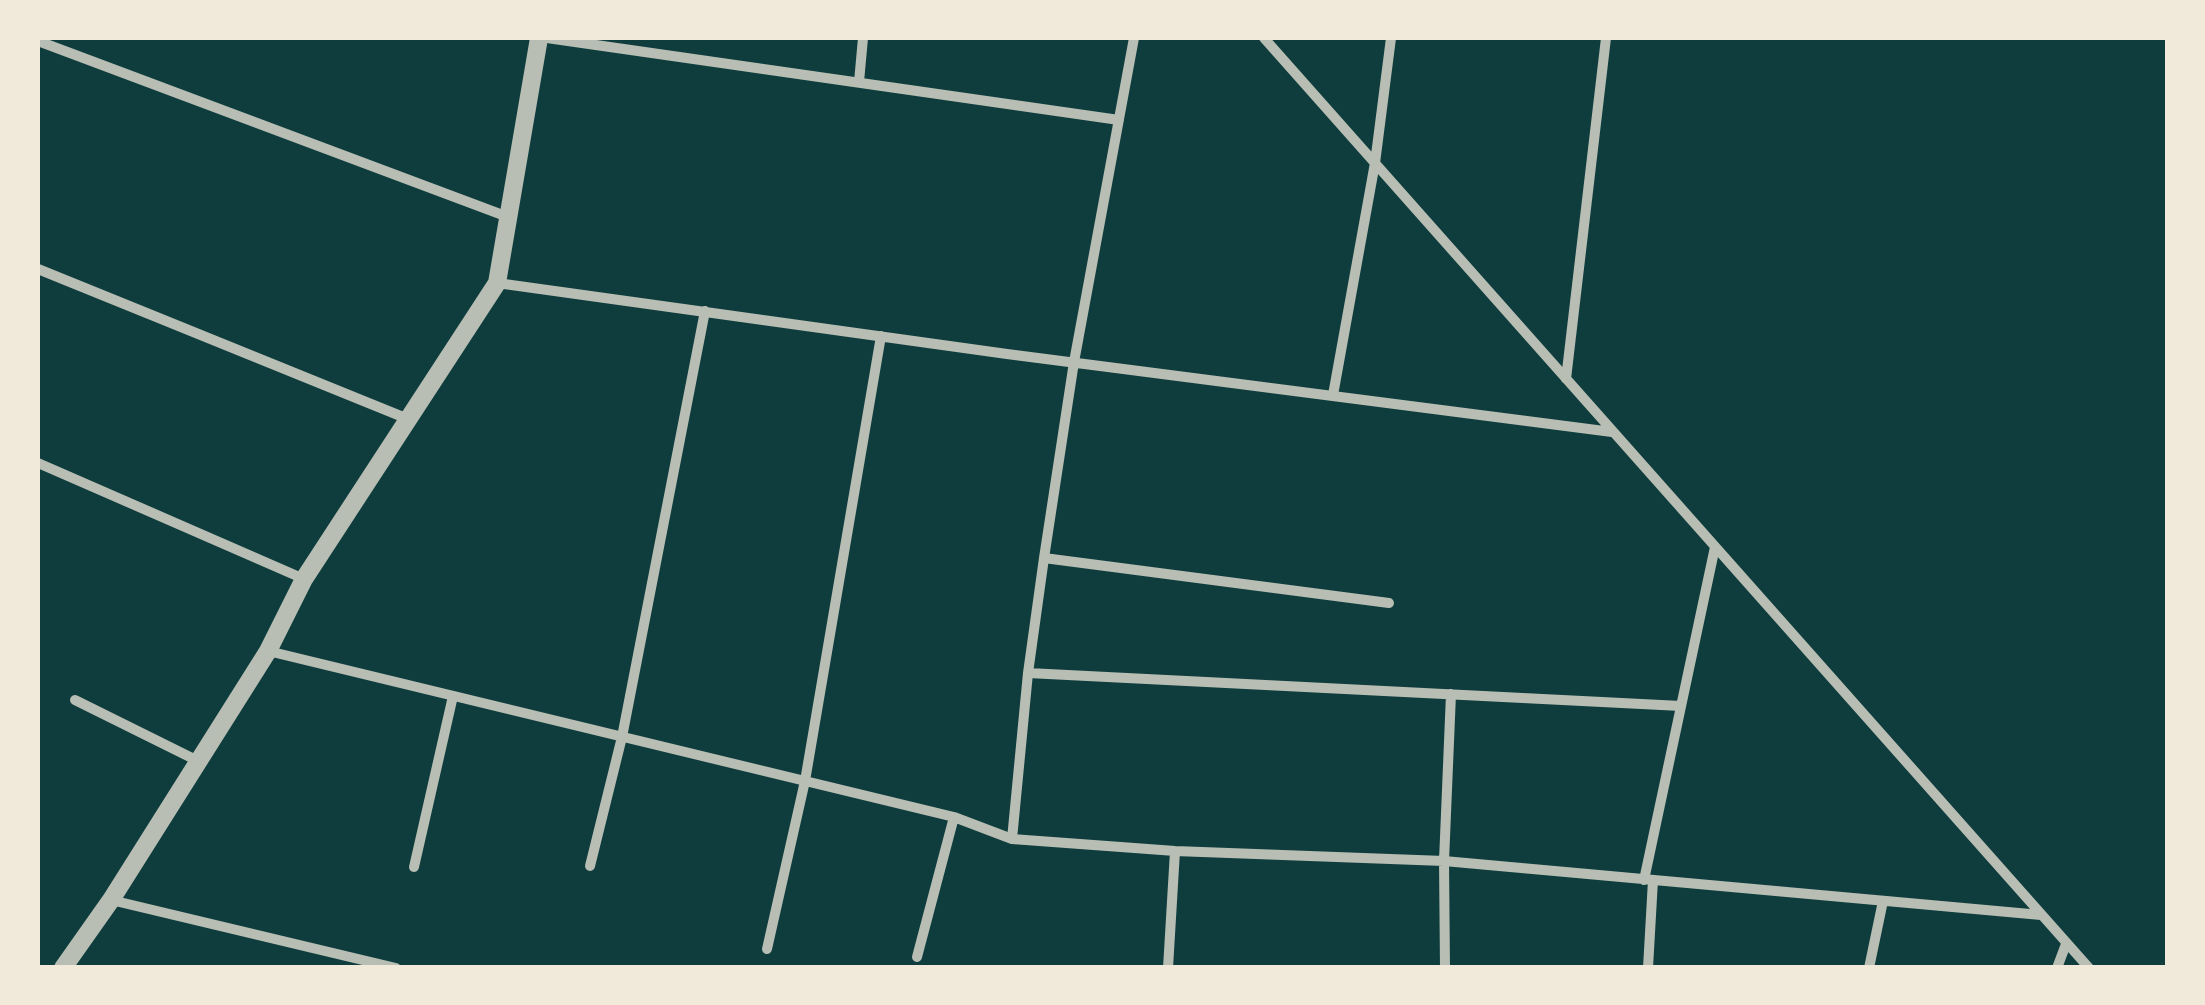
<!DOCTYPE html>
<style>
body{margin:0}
#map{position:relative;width:2205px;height:1005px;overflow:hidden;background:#0f3d3e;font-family:Rubik,sans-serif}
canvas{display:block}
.frame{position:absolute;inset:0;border:40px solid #f1e9da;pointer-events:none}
</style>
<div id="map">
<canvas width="2205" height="1005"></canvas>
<div class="frame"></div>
</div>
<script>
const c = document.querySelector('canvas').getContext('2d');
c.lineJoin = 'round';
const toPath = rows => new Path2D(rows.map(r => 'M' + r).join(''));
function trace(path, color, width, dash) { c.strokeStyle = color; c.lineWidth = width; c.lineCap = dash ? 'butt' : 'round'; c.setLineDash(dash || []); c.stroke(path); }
const minor = toPath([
 [547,38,1119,120],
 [1264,38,2089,968],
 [38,41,508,217],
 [859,82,863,38],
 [38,269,408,419],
 [497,283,1007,354,1612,432],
 [1566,379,1606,38],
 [1333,395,1375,163,1391,38],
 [38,463,304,579],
 [1044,558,1389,603],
 [268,651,954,817,1012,839,1175,851,1444,861,2041,915],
 [1028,673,1681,706],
 [75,700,196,760],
 [1012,839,1028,673,1044,558,1074,362,1134,38],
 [590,866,622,737,705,311],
 [414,867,453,696],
 [1644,880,1715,547],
 [111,900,396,968],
 [767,949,805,781,881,336],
 [917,957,954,817],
 [1168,968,1175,851],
 [1445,968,1444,861,1451,694],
 [1648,968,1653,880],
 [1869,968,1883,901],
 [2057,968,2066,944]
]);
const tertiary = toPath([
 [63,968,111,900,268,651,304,579,497,283,539,38]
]);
trace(minor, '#b8beb3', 10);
trace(tertiary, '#b8beb3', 18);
</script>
